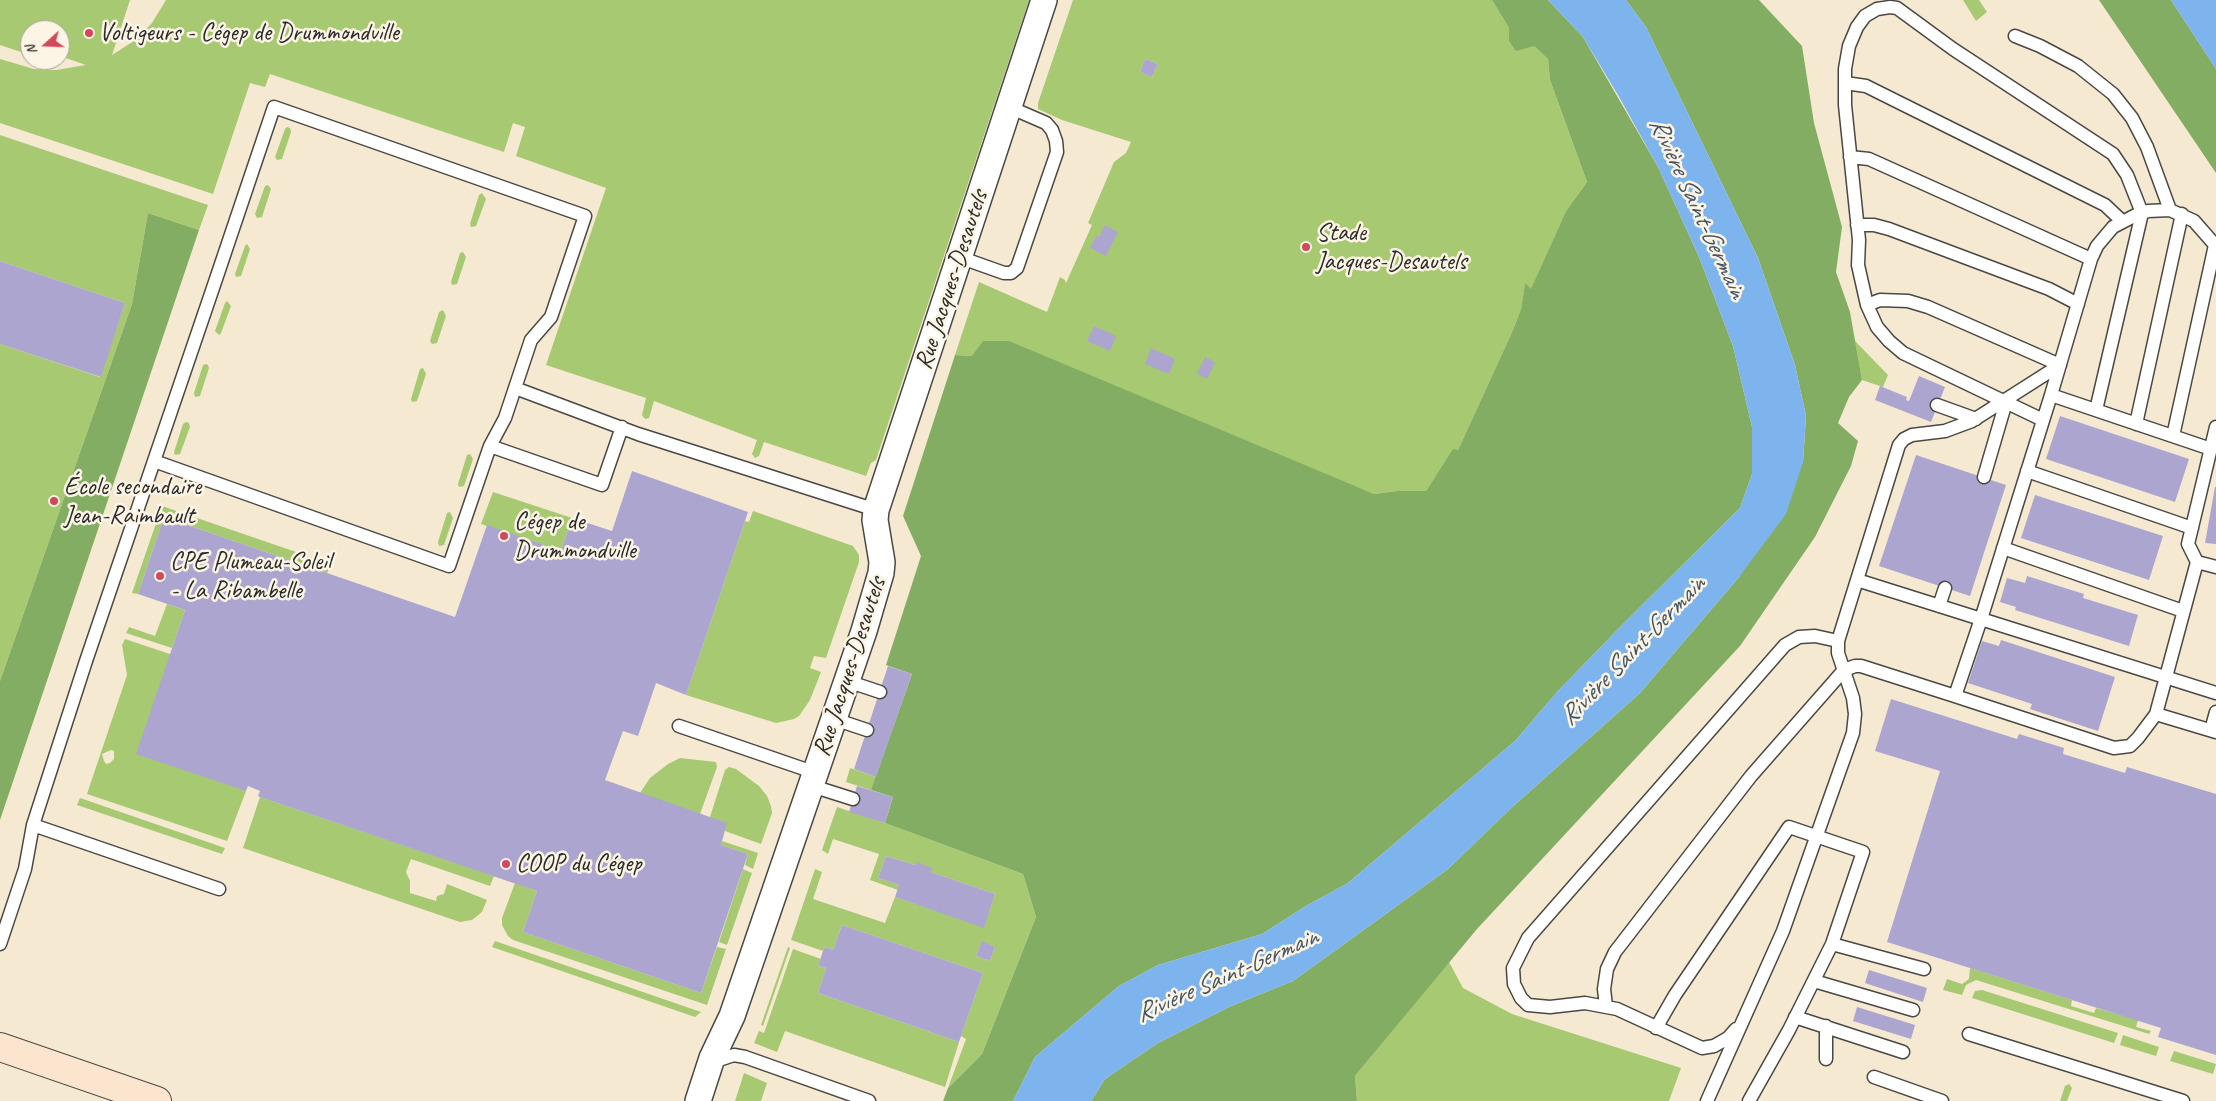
<!DOCTYPE html>
<meta charset="utf-8">
<style>
body{margin:0}
#map{position:relative;width:2216px;height:1101px;overflow:hidden;background:#f6e9d1;font-family:Caveat,sans-serif}
canvas{display:block}
.north{position:absolute;left:20px;top:20px;width:50px;height:50px;box-sizing:border-box;background:#fcf5e5;border:1px solid #a8a49b;border-radius:50%;rotate:250deg;font-size:14px;font-weight:700;line-height:20px;text-align:center;color:#2b2b2b}
.north::after{content:'';display:block;margin:auto;width:18px;height:22px;background:#d1495b;clip-path:polygon(50% 0,100% 100%,50% 72%,0 100%)}
</style>
<div id="map">
<canvas width="2216" height="1101"></canvas>
<div class="north">N</div>
</div>
<script>
const c = document.querySelector('canvas').getContext('2d');
c.lineJoin = 'round';
function fill(path, color) { c.fillStyle = color; c.fill(path, 'evenodd'); }
const toPath = rows => new Path2D(rows.map(r => 'M' + r).join(''));
function trace(path, color, width, dash) { c.strokeStyle = color; c.lineWidth = width; c.lineCap = dash ? 'butt' : 'round'; c.setLineDash(dash || []); c.stroke(path); }
function write(font, color, halo, rows, align = 'center') {
  c.font = font + ' Caveat,sans-serif'; c.lineWidth = 5; c.setLineDash([]); c.textBaseline = 'middle'; c.strokeStyle = halo; c.fillStyle = color; for (const [text, x, y, turn = 0] of rows) {
    c.save(); c.translate(x, y); c.rotate((+turn || 0) * Math.PI / 180); c.textAlign = isNaN(turn) ? turn : align; if (halo) c.strokeText(text, 0, 0); c.fillText(text, 0, 0); c.restore();
  }
}
const green = toPath([
 [0,0,130,0,112,55,137,39,152,23,166,0,1029,0,876,460,871,463,866,476,764,442,759,456,755,458,752,454,757,440,654,401,649,418,645,419,642,415,646,398,546,365,606,188,516,156,525,127,513,123,504,152,270,74,265,87,250,83,213,194,0,123,0,59,34,69,56,70,86,65,60,56,60,30,30,30,30,55,0,45],
 [1073,0,1492,0,1509,28,1509,41,1534,46,1548,59,1550,80,1587,182,1566,211,1531,290,1525,284,1521,309,1513,330,1458,450,1453,450,1426,491,1397,491,1374,494,1330,477,972,356,955,355,979,282,1047,312,1060,277,1065,280,1066,283,1092,225,1088,223,1114,162,1126,153,1131,142,1062,120,1038,109,1038,103],
 [1145,59,1158,64,1152,77,1140,72],
 [1963,0,1979,0,1987,12,1976,21],
 [287,127,290,128,291,132,282,159,277,160,275,157,285,129],
 [0,135,208,205,199,230,148,213,132,304,0,681,0,344,100,377,125,303,0,261],
 [268,185,271,189,262,217,257,218,255,214,265,186],
 [482,193,486,199,476,226,471,227,470,224,479,195],
 [247,244,250,249,241,276,236,277,235,274,245,246],
 [463,252,466,257,457,284,452,285,451,282,460,253],
 [227,301,231,306,221,333,219,335,215,331,225,303],
 [443,310,446,316,437,343,432,344,430,341,439,312],
 [1855,341,1888,375,1883,387,1862,380],
 [206,364,208,365,209,368,200,396,195,397,194,393,203,365],
 [423,368,426,374,417,401,412,402,411,399,420,369],
 [186,422,189,423,190,427,180,454,175,455,174,452,183,424],
 [470,454,473,459,464,486,459,487,458,484,467,455],
 [493,492,572,518,561,551,481,524],
 [162,506,331,564,327,573,164,517,138,594,132,593],
 [753,511,853,546,859,555,859,562,826,658,814,656,810,668,821,672,810,700,799,716,794,719,776,723,686,695,745,521,749,522],
 [450,512,453,518,444,545,439,546,438,542,447,513],
 [167,604,185,610,172,648,126,633,129,627,155,636],
 [125,639,170,654,246,791,227,841,87,794,127,675,122,645],
 [111,750,114,751,114,759,110,763,106,764,104,761,102,754],
 [680,758,716,762,717,767,700,814,640,793,650,778,668,764],
 [729,767,736,769,759,786,767,796,771,806,772,813,761,844,725,831,710,817,725,770],
 [850,768,876,777,871,790,846,782],
 [260,797,494,876,490,886,411,859,406,872,410,881,410,893,436,901,437,896,444,894,447,884,487,900,482,912,472,920,460,922,243,848],
 [80,798,225,848,222,854,77,805],
 [837,807,885,823,1023,874,1036,917,982,1054,948,1088,966,1039,961,1036,983,973,842,925,833,950,825,947,823,951,791,940,815,869,822,872,813,899,885,923,895,897,984,927,995,894,931,872,931,868,916,863,915,865,886,856,878,878,899,885,898,890,870,880,879,854,833,839,828,854,822,850],
 [982,942,995,947,990,961,976,956],
 [722,841,758,853,753,869,745,865,748,854,721,845],
 [743,869,752,873,727,945,719,942],
 [515,883,537,891,523,932,701,993,717,947,726,949,707,1005,513,940,508,936,502,925,502,918],
 [495,941,701,1012,695,1017,492,947],
 [788,947,790,948,763,1026,761,1025],
 [793,949,821,959,818,966,826,968,818,993,959,1042,945,1087,785,1031,777,1052,754,1043,759,1031,764,1033],
 [1449,962,1463,988,1512,1014,1681,1068,1669,1101,1357,1101,1355,1076],
 [1970,968,2072,1000,2071,1006,2094,1013,2096,1008,2138,1020,2136,1027,2151,1031,2149,1034,1976,980,1966,985,1962,995,1943,990,1947,979,1962,984,1969,979],
 [1982,990,2118,1033,2114,1043,1972,998,1975,991],
 [2123,1035,2159,1047,2156,1056,2120,1045],
 [2174,1051,2216,1064,2213,1074,2170,1061],
 [744,1073,767,1083,761,1101,735,1101],
 [2069,1084,2072,1088,2067,1101,2060,1101,2065,1086]
]);
const forest = toPath([
 [1492,0,1548,0,1583,37,1658,167,1699,257,1733,346,1752,427,1752,474,1740,508,1622,625,1557,692,1516,740,1348,883,1306,906,1262,934,1158,965,1119,986,1035,1057,1013,1101,943,1101,948,1088,982,1054,1036,917,1023,874,885,823,893,797,871,790,912,674,886,665,921,556,903,516,955,355,972,356,983,341,1009,341,1374,494,1397,491,1426,491,1453,449,1458,450,1513,330,1521,309,1525,283,1531,289,1566,211,1587,182,1550,80,1548,59,1534,46,1516,51,1509,41,1509,28],
 [1626,0,1759,0,1802,46,1814,123,1842,227,1836,272,1850,312,1862,380,1849,397,1838,423,1858,441,1851,466,1815,537,1740,646,1477,929,1355,1076,1357,1101,1091,1101,1105,1079,1158,1043,1231,1006,1293,981,1448,869,1509,810,1640,693,1739,577,1803,462,1806,416,1795,365,1758,258,1646,27],
 [2099,0,2171,0,2216,69,2216,173],
 [148,213,199,230,0,820,0,681,132,304]
]);
const water = toPath([
 [1548,0,1626,0,1646,27,1758,258,1795,365,1806,416,1803,462,1786,514,1739,577,1640,693,1509,810,1448,869,1293,981,1231,1006,1158,1043,1105,1079,1091,1101,1013,1101,1035,1057,1119,986,1158,965,1262,934,1306,906,1348,883,1516,740,1557,692,1622,625,1740,508,1752,474,1752,427,1733,346,1699,257,1658,167,1618,95,1583,37],
 [2171,0,2216,0,2216,69,2214,66]
]);
const building = toPath([
 [1145,59,1158,64,1152,77,1140,72],
 [1105,225,1118,232,1106,256,1090,248,1096,236,1099,237],
 [0,261,125,303,101,377,0,344],
 [1094,326,1116,336,1110,351,1087,341],
 [1151,348,1175,359,1169,374,1145,364],
 [1205,357,1215,362,1207,379,1197,374],
 [1919,376,1945,387,1931,422,1875,400,1880,386,1907,397,1906,400,1909,401],
 [2060,416,2189,459,2175,502,2046,459],
 [1916,455,2006,485,1970,596,1879,566],
 [632,471,748,512,686,695,656,683,638,736,623,731,605,780,727,823,721,845,748,854,701,993,523,932,537,891,260,797,258,796,260,791,248,786,246,791,136,754,185,610,138,594,164,517,455,617,487,525,561,551,572,518,612,531],
 [2215,487,2216,487,2216,544,2205,543],
 [2035,495,2163,536,2149,580,2021,538],
 [2027,576,2084,594,2083,598,2138,615,2129,646,2015,610,2016,607,2000,602,2007,578,2025,583],
 [2001,640,2115,677,2098,731,2030,709,2032,704,1968,683,1982,641,1999,646],
 [888,666,912,674,876,777,854,769],
 [1891,699,2017,739,2019,734,2064,748,2063,754,2125,773,2127,767,2216,794,2216,1055,2158,1037,2161,1028,1887,942,1940,771,1875,751],
 [857,786,893,797,885,823,849,812],
 [886,856,915,865,916,862,932,868,931,872,995,894,984,928,895,897,899,885,878,878],
 [842,925,983,973,959,1042,818,993,826,968,818,966,823,951,825,947,833,950],
 [982,941,995,947,990,961,976,956],
 [1869,970,1927,988,1923,1002,1865,983],
 [1857,1007,1915,1025,1911,1039,1853,1021]
]);
const lane = toPath([
 [2015,36,2040,46,2078,66,2113,94,2132,118,2147,147,2170,210],
 [1845,83,1866,86,2105,205,2122,221],
 [1850,157,1869,159,2091,259],
 [1857,225,1874,225,1889,229,2049,289,2078,304],
 [959,257,1004,273,1011,273,1017,268,1057,152,1056,141,1052,130,1046,123,1009,107],
 [1867,305,1880,300,1908,301,1928,307,2060,365],
 [515,388,638,434,876,510],
 [2051,395,2091,259,2097,246,2113,227,2136,215,2148,211,2170,210,2194,221,2216,246],
 [1937,405,1976,419],
 [2043,420,1903,353,1889,341,1877,327,1867,305,1858,265,1859,240,1845,105,1845,69,1849,46,1857,27,1865,16,1877,9,1890,7,1897,8,1953,49,2113,154,2127,175,2142,213,2096,410],
 [2136,424,2182,214],
 [2173,436,2215,245],
 [490,446,602,485,622,427],
 [2211,449,2051,395,1981,619,2216,693],
 [2027,471,2192,528],
 [1984,477,2006,402],
 [2003,548,2183,611],
 [2197,562,2188,544,2216,427],
 [2216,567,2197,562,2156,714,2216,732],
 [1857,580,1981,619,1955,696,2114,748,2130,746,2138,738,2156,714],
 [1939,606,1945,588],
 [847,681,880,692],
 [834,719,867,730],
 [679,726,816,773],
 [2211,730,2216,712],
 [812,786,853,799],
 [33,825,219,889],
 [0,944,25,869,33,825,86,661,154,461,215,282,274,107,585,216,551,317,531,340,505,418,490,446,449,566,154,461],
 [1832,944,1924,969],
 [1814,981,1913,1010],
 [1606,1006,1604,989,1607,969,1615,952,1751,776,1844,670,1855,666,1861,666,1955,696],
 [1795,1017,1903,1052],
 [1656,1028,1675,995,1789,827,1863,852,1832,944,1789,1030,1749,1101],
 [1736,1029,1728,1038,1714,1046,1702,1048,1617,1009,1585,1003,1550,1007,1528,1005,1521,998,1514,984,1513,968,1528,938,1785,645,1799,637,1815,636,1838,641],
 [1969,1034,2183,1101],
 [712,1058,719,1060,734,1055,745,1057,869,1101],
 [1826,1059,1826,1026],
 [1874,1077,1942,1101],
 [1707,1101,1783,931,1853,733,1855,714,1853,698,1838,653,1838,641,1899,445,1904,439,1912,435,1945,431,1972,421,2060,365]
]);
const street = toPath([
 [698,1101,712,1058,732,1016,864,631,881,573,882,562,875,520,876,510,1044,0]
]);
const secondary = toPath([
 [0,1047,157,1101]
]);
const markers = [
 [89,33,5,"#d1495b"],
 [1306,247,5,"#d1495b"],
 [54,501,5,"#d1495b"],
 [504,536,5,"#d1495b"],
 [160,576,5,"#d1495b"],
 [506,864,5,"#d1495b"]
];
const poiNames = [
 ["Voltigeurs - Cégep de Drummondville",99,33],
 ["Stade",1316,233],
 ["Jacques-Desautels",1316,262],
 ["École secondaire",64,487],
 ["Jean-Raimbault",64,516],
 ["Cégep de",514,522],
 ["Drummondville",514,551],
 ["CPE Plumeau-Soleil",170,562],
 ["- La Ribambelle",170,591],
 ["COOP du Cégep",516,864]
];
const streetNames = [
 ["Rue Jacques-Desautels",952,280,-72],
 ["Rue Jacques-Desautels",850,667,-72]
];
const waterNames = [
 ["Rivière Saint-Germain",1697,208,65],
 ["Rivière Saint-Germain",1633,651,-46],
 ["Rivière Saint-Germain",1227,976,-24]
];
fill(green, '#a6c972');
fill(forest, '#84ad64');
fill(water, '#7eb4ed');
fill(building, '#aca5d0');
trace(lane, '#494844', 15);
trace(street, '#494844', 28);
trace(secondary, '#494844', 30);
trace(lane, '#fff', 12);
trace(street, '#fff', 25);
trace(secondary, '#fbe5cf', 28);
for (const [x, y, r, color] of markers) { const dot = new Path2D(); dot.arc(x, y, r, 0, 2 * Math.PI); c.fillStyle = color; c.fill(dot); trace(dot, '#fcf5e5', 2); }
write('25px', '#2b2b2b', '#fcf5e5', poiNames, 'left');
write('25px', '#2b2b2b', '#fcf5e5', streetNames);
write('italic 26px', '#445465', '#fcf5e5', waterNames);
</script>
